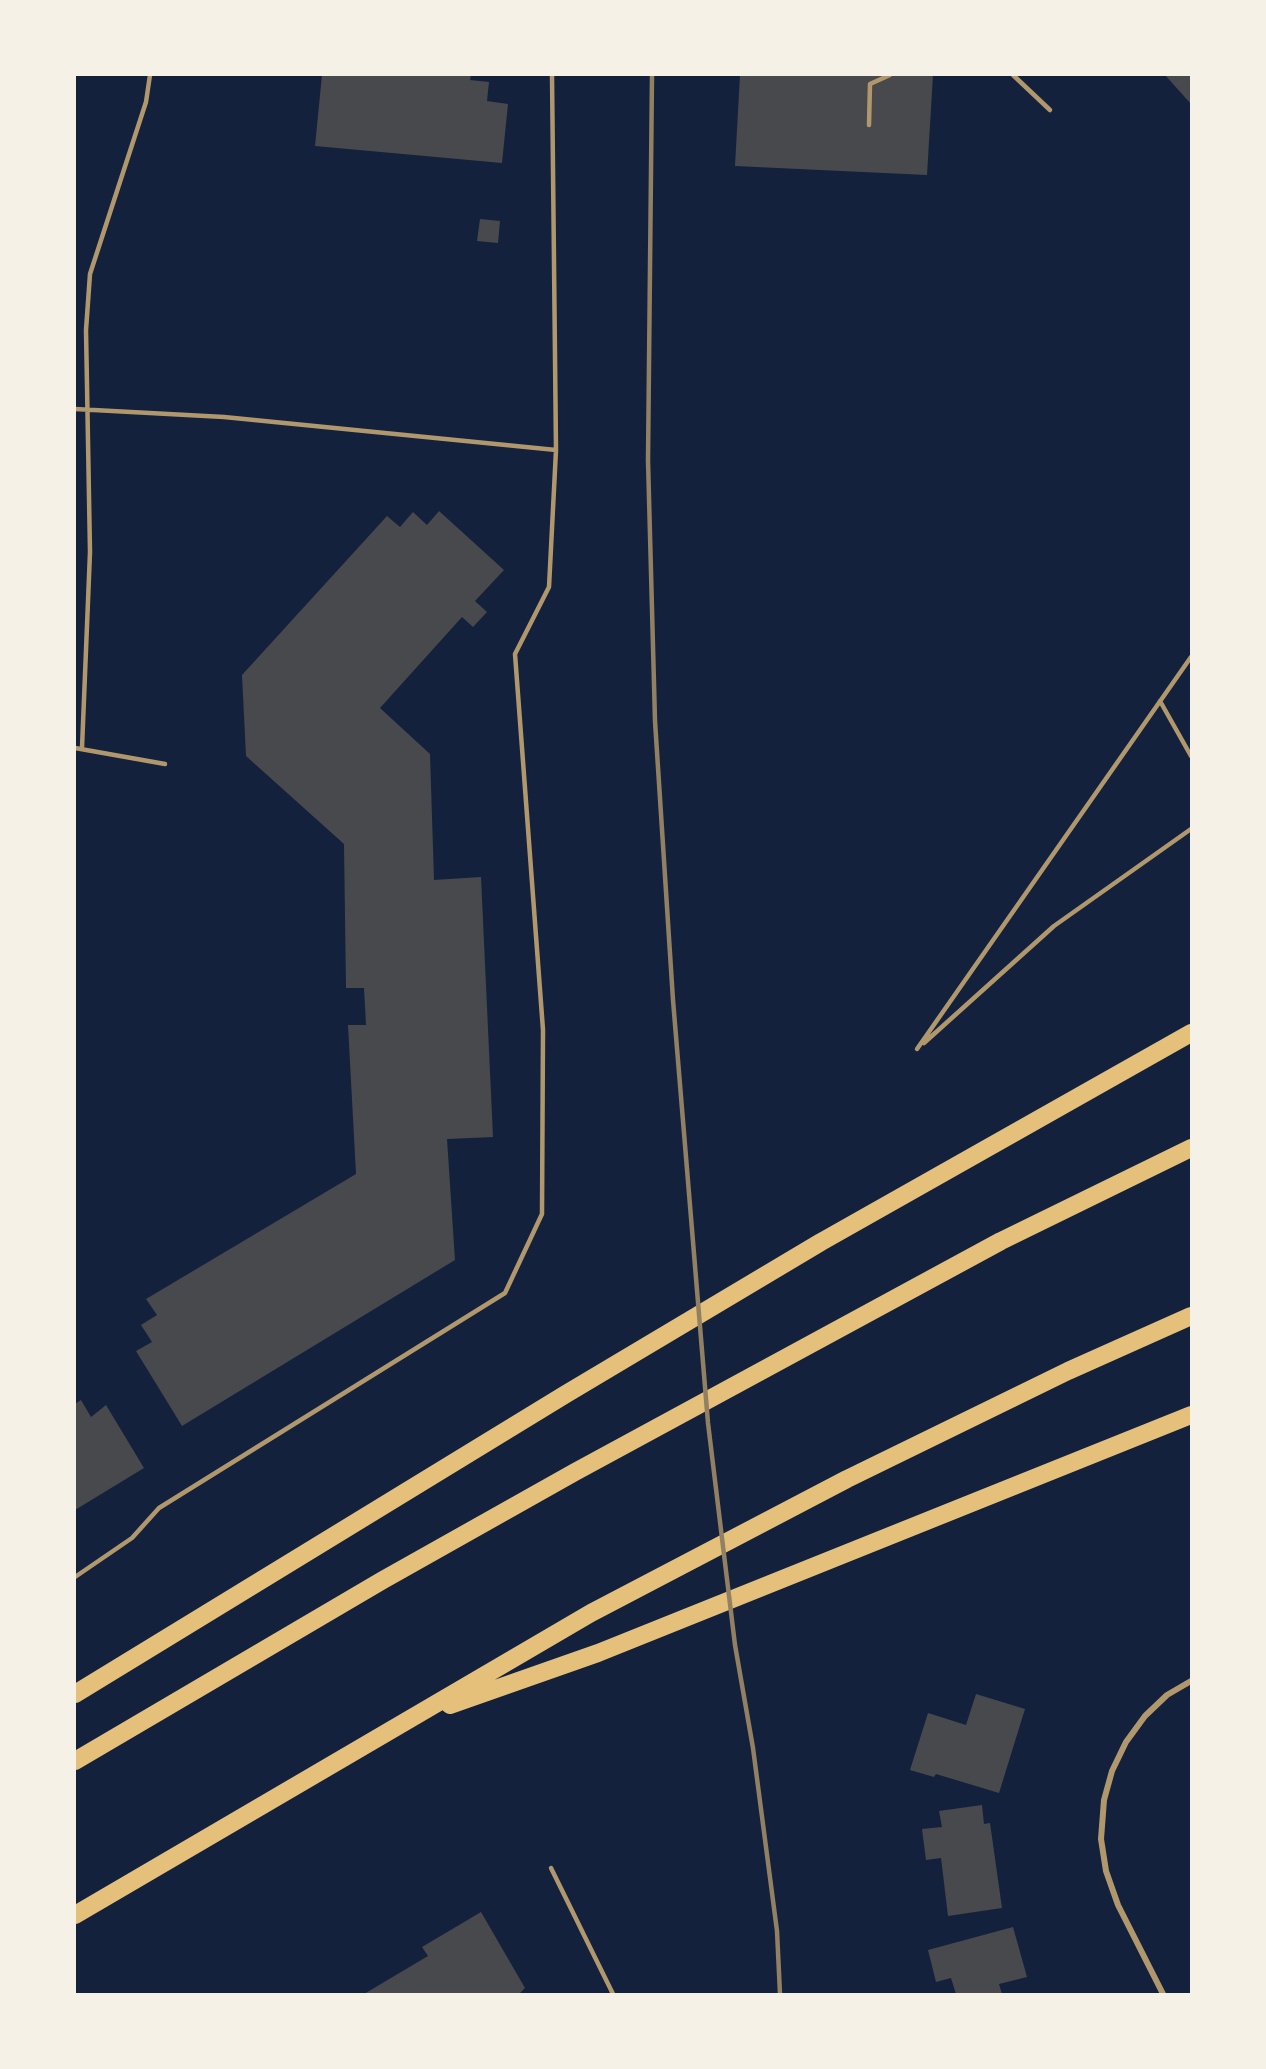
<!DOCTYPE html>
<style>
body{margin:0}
#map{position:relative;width:1266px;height:2069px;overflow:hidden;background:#14213d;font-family:"Sofia Sans Condensed",sans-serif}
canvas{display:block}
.frame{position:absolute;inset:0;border:76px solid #f6f1e7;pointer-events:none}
</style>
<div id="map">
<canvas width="1266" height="2069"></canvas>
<div class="frame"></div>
</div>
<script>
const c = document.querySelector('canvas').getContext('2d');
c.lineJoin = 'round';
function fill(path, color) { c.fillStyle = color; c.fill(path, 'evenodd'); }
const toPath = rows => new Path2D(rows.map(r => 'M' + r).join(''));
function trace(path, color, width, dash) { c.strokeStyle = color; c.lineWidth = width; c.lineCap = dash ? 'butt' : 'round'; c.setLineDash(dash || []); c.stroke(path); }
const building = toPath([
 [322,75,471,75,470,80,489,82,487,101,508,104,502,163,315,146],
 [740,75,933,75,927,175,735,166],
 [1165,75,1191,75,1191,104],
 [480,219,500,221,498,243,477,241],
 [439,511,504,570,475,601,487,612,473,627,462,617,380,708,430,754,434,880,481,877,493,1137,447,1139,455,1260,182,1426,136,1351,152,1342,141,1325,157,1315,146,1299,356,1174,348,1025,366,1025,364,988,346,988,344,844,246,756,242,675,387,516,400,527,413,512,427,525],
 [81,1400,91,1417,106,1405,144,1468,75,1510,75,1404],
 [976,1694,1025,1709,999,1793,936,1774,934,1777,910,1770,928,1713,966,1725],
 [982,1805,984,1824,990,1823,1002,1908,948,1916,941,1858,926,1860,922,1829,942,1827,939,1811],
 [481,1912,525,1988,519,1994,364,1994,428,1956,422,1947],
 [1013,1927,1027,1977,999,1984,1002,1994,956,1994,951,1978,936,1982,928,1950]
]);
const service = toPath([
 [552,75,556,450],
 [1013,75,1050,110],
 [869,125,870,84,890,75],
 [75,409,224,417,556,450,549,587,515,654,543,1030,542,1214,505,1293,159,1508,132,1538,75,1577],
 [1160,701,1191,756],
 [75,748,165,764],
 [82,748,90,552,86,330,90,274,146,102,150,75],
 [924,1043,1054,926,1191,829],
 [917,1049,1191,657],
 [551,1868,613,1994]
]);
const minor = toPath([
 [1163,1994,1118,1905,1106,1871,1101,1839,1104,1800,1112,1771,1126,1742,1145,1716,1167,1695,1191,1681]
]);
const motorway = toPath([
 [75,1694,566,1394,821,1242,1191,1033],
 [450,1705,598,1653,1191,1415],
 [75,1761,383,1580,575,1472,1001,1241,1191,1148],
 [75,1915,591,1613,847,1479,1068,1371,1191,1316]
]);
const rail = toPath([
 [652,75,648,460,655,721,673,1000,708,1423,735,1645,753,1748,777,1931,780,1994]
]);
fill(building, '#48494c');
trace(service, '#b1986c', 4.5);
trace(minor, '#b1986c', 6);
trace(motorway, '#e5c07b', 18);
trace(rail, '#918062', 4.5);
</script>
